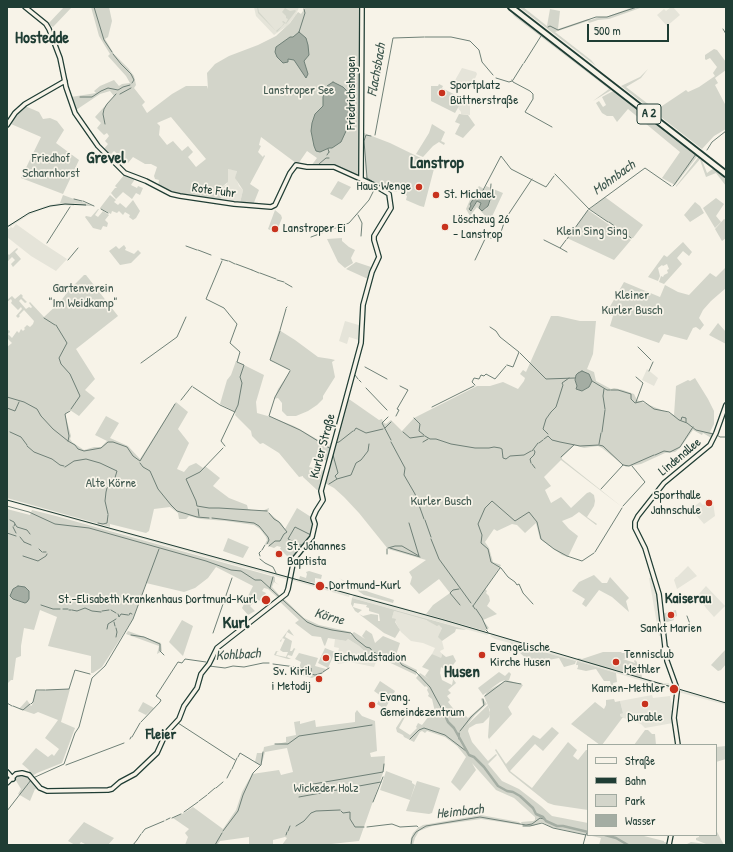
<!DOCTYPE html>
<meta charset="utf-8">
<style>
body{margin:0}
#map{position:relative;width:733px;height:852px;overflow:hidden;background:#f7f3e8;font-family:"Patrick Hand",sans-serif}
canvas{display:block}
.frame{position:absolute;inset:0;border:8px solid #1f3d34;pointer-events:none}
.legend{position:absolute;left:587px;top:744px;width:130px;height:92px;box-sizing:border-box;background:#f7f3e8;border:1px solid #a1aaa0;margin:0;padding:5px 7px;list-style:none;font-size:12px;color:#1f3d34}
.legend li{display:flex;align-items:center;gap:8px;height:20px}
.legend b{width:20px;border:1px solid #a1aaa0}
.scale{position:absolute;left:587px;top:24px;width:82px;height:18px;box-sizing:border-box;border:2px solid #1f3d34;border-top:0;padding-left:5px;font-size:12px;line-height:14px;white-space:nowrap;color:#1f3d34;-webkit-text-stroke:3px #f7f3e8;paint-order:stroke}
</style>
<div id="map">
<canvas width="733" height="852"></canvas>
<div class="frame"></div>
<ul class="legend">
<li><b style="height:5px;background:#f7f3e8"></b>Straße</li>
<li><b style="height:5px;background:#1f3d34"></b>Bahn</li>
<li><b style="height:11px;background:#d3d5ca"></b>Park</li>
<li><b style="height:11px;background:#a4ada3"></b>Wasser</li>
</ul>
<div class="scale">500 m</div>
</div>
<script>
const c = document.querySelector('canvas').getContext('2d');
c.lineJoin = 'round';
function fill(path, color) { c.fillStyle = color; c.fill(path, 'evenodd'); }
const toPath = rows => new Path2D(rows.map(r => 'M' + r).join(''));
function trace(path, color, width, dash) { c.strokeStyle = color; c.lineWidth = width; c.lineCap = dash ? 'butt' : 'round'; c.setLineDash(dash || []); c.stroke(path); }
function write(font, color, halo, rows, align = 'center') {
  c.font = font + ' "Patrick Hand",sans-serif'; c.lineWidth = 3.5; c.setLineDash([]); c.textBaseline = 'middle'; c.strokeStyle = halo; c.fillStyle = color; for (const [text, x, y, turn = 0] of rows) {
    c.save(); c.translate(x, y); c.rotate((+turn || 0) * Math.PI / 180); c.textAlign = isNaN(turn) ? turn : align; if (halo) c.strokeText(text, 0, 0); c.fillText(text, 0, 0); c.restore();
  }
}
const built = toPath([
 [254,7,299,7,296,15,287,26,274,35,256,16],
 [671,7,673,7,680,15,667,26,657,15,664,9,666,11],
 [462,68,476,72,477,74,471,88,465,85,462,90,456,87,454,82],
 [463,99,470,99,470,115,461,114,461,112,458,108],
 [228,169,237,170,236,178,239,186,243,190,240,203,221,201,223,186,227,184],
 [59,203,74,203,74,206,61,205,43,209,27,216,10,227,9,225,31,212,45,206],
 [16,224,44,244,67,259,56,271,31,256,7,237,7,230,11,227,13,228],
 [345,321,362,326,362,341,349,337,347,344,339,341],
 [647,369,658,378,654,386,642,380],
 [7,499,289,577,289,580,7,501],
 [710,499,713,502,715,516,704,524,691,509,700,502,703,505],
 [688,566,697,576,677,589,674,580,676,577,675,577,677,577],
 [653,577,659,602,663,635,659,636,649,578],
 [292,578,350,593,349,597,291,580],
 [706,586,725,606,714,617,706,608,698,595],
 [354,594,433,616,489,633,487,635,352,598],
 [394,611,443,625,440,633,444,649,440,651,442,655,441,659,432,654,435,648,423,643,411,641,401,632,395,621,392,618],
 [492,634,631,675,663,683,669,683,670,686,676,688,676,691,576,661,495,639,490,636],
 [335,639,346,641,348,639,359,646,376,662,374,667,350,662,338,664,336,661,339,648,334,647],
 [678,689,726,703,726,705,678,692],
 [652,695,653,698,670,696,672,707,671,710,674,714,673,723,645,728,641,724,621,717,620,713,623,713,620,701]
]);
const green = toPath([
 [64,7,72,7,53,27,48,24],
 [91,7,109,7,112,21,108,37,105,39,114,54,128,68,134,76,136,85,134,88,145,102,142,105,147,113,172,94,186,86,207,86,208,89,207,73,215,64,229,56,258,45,276,36,290,23,298,12,301,14,305,8,307,7,359,7,359,176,358,176,337,166,311,166,317,158,307,151,298,164,296,163,261,137,259,145,261,146,258,152,263,157,264,155,265,156,250,184,259,190,253,205,240,203,243,190,235,178,237,171,228,169,228,182,223,186,221,201,175,194,158,186,159,180,155,179,154,176,157,167,151,164,145,164,133,157,128,163,114,151,109,156,103,150,108,144,105,141,109,136,107,133,104,135,97,128,101,123,95,117,114,96,110,91,100,94,76,110,71,97,96,93,94,91,100,86,114,80,119,86,122,84,130,83,126,76,108,56,110,54,99,36],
 [171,117,206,159,196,167,188,157,193,152,188,146,182,151,173,141,167,145,159,135,160,126,157,123],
 [257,7,258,7,259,12,276,31,282,26,284,23,282,22,283,21,286,23,288,19,286,18,286,16,282,12,285,8,290,11,295,10,296,11,286,24,285,23,277,32,258,13],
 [505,7,508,7,513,11,613,89,593,101,609,89,514,16,512,13],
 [519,7,523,7,547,26,550,9,560,11,558,29,588,19,591,20,599,17,606,17,633,7,643,7,609,19,598,20,589,23,588,21,555,32,591,60,596,66],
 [714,49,717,50,726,62,726,70,715,78,718,83,715,85,726,106,726,129,714,136,702,149,621,86,640,77,648,69,641,78,626,87,656,110,686,90,688,92,699,87,715,76,713,73,717,67,710,58,706,60,705,59,705,55],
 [439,84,443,86,442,88,463,99,455,113,431,101,431,86,438,86],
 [615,90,699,154,675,185,662,178,680,152,628,109,617,122,613,116,607,116,602,113,596,103,599,101,603,107,606,105,602,97],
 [25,106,39,112,43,119,50,118,57,121,64,130,56,143,79,160,63,194,21,178,41,137,11,124,18,113],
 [459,114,468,115,475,125,463,138,455,134,460,124,455,122],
 [432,124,445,132,441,141,445,143,444,145,439,142,433,146,423,157,416,154,429,133],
 [364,133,390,143,435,165,424,207,420,206,406,200,407,196,399,190,396,192,389,189,388,192,386,191,388,188,386,186,384,189,366,180],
 [700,155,726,177,726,186,716,173,706,177,700,160,702,160,707,173,714,168,701,158,676,187,676,186],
 [125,174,135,179,131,185,137,188,138,186,143,188,140,195,136,193,132,199,123,192,116,199,111,193,115,188,117,188,115,186],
 [338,181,351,187,342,200,330,194],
 [479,186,484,189,486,186,503,193,490,221,477,207,470,216,466,209,472,195],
 [476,195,479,196,479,197,480,199,485,199,490,201,486,209,482,211,479,206,481,203,477,201,472,211,469,209,471,206,470,204],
 [63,195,85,203,94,206,87,206,87,204,85,204,60,203],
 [110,195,116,200,114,202,118,205,120,203,126,208,133,200,140,211,136,218,133,220,129,217,130,215,125,212,123,215,119,211,117,213,112,211,111,214,100,208],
 [605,197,643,225,633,238,631,238,590,209],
 [716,198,724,204,716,216,721,222,715,228,703,208],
 [695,202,700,206,704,213,690,222,684,215],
 [98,209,99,209,95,215,98,217,103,211,109,215,105,220,108,223,107,227,103,226,101,230,93,228,85,217,86,216,91,217],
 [275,210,281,215,282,218,276,233,268,229],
 [588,210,631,240,614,260,567,238],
 [724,219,726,220,726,238,722,241,715,229],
 [342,238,342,241,349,247,355,250,351,258,353,263,345,268,338,262,327,239],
 [683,242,692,252,689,256,683,251,677,258,682,264,664,284,659,282,661,276,663,277,664,275,668,273,667,270,669,269,667,264,663,266,662,265,658,268,660,276,658,281,648,277,664,255,667,257],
 [124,245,126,248,125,250,134,254,138,250,141,253,131,263,120,265,109,251,116,246,119,249],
 [17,248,18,249,15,252,21,259,13,267,11,264,15,260,12,257,7,262,7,253,9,255],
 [356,262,371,267,372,269,368,279,346,269],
 [726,267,726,288,711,301,703,310,699,318,704,325,700,330,696,327,693,328,687,340,664,334,659,343,610,326,613,316,607,314,608,310,624,282,660,297,665,285,678,292,689,295,710,273,716,277],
 [84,275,86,275,118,316,76,349,95,379,85,390,95,398,79,416,70,410,65,414,71,436,70,439,72,442,84,450,94,447,101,447,107,441,95,435,106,416,119,423,110,438,128,446,140,459,176,402,188,412,178,429,189,443,177,469,184,472,189,466,196,463,203,468,205,466,220,478,213,486,229,498,247,505,248,509,251,510,262,511,269,508,268,512,281,523,285,529,297,508,311,517,314,520,312,536,294,557,291,558,287,556,280,549,281,547,277,546,274,548,268,546,269,545,268,544,265,544,267,540,266,537,260,529,254,525,226,521,201,519,189,516,186,519,179,519,178,513,170,507,154,509,149,531,146,533,110,524,110,527,7,498,7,347,12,343,7,338,7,331,9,330,10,332,8,334,12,338,17,331,19,333,21,329,23,331,25,329,24,328,27,325,30,327,33,324,34,321,24,310,19,315,20,316,18,318,16,316,22,309,21,307,18,310,11,303,12,301,11,299,7,302,7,300,12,296,15,299,21,294,23,296,22,297,27,302,25,303,21,299,19,301,26,309,29,307,31,308,32,307,29,303,30,302,44,317,60,302,69,290],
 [551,316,558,316,580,321,596,321,593,354,587,369,594,372,596,381,611,389,614,388,623,390,634,394,637,400,674,415,676,386,688,380,690,381,695,378,708,399,714,411,714,424,710,432,715,434,713,439,703,433,702,435,693,430,680,448,675,452,665,453,641,464,626,467,602,448,598,446,584,448,574,445,562,457,562,459,622,507,561,460,544,477,551,486,545,490,551,503,561,497,571,508,587,493,590,492,594,495,595,501,594,506,587,517,597,524,596,525,579,512,572,517,562,521,569,529,578,536,568,557,562,555,540,539,536,523,525,533,517,525,512,524,497,531,494,529,485,542,489,548,493,562,501,565,485,589,487,591,486,593,489,596,490,601,487,606,497,614,483,620,489,628,485,630,485,631,426,614,433,605,450,593,439,579,419,594,410,584,412,577,409,572,426,560,388,549,359,513,344,497,334,488,323,482,328,461,313,457,309,467,325,471,320,489,317,490,303,477,303,476,299,477,279,453,263,443,260,444,252,436,251,431,235,415,236,412,220,404,227,380,231,375,236,361,264,375,256,402,257,413,271,417,294,426,329,446,333,438,334,440,346,397,379,420,382,419,383,422,386,424,391,420,402,431,414,418,477,386,490,386,503,382,518,389,524,381,525,378,520,374,523,370,526,372],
 [578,373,592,381,589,387,582,391,576,389,577,386,575,380,576,375],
 [718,323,726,332,726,344,709,335],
 [279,330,295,340,318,357,331,359,335,360,332,362,335,377,323,396,323,399,317,405,308,411,296,416,287,416,282,411,282,403,278,398,274,399,278,389,291,370,270,360],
 [7,509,30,515,32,510,56,516,275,577,275,582,279,585,274,582,272,587,280,596,278,598,268,589,264,588,262,591,266,593,264,596,259,601,257,599,250,606,255,611,248,615,242,608,253,586,216,567,208,578,195,588,184,592,146,583,133,619,102,667,93,673,91,673,91,656,48,646,57,617,40,610,34,630,24,628,21,646,21,656,16,658,13,680,11,680,7,684],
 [228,538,249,547,243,558,223,551],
 [309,571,322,575,321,579,315,578,315,583,299,580,300,576,306,578,307,574,306,572],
 [594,575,602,583,607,583,610,577,629,598,626,601,629,612,612,597,599,590,586,607,582,604,585,599,572,591,579,582],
 [339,578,351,585,369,592,394,600,393,603,364,595],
 [283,598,304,618,319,625,351,632,350,635,354,632,365,639,362,636,366,630,372,634,375,643,383,636,400,643,396,655,390,653,399,658,403,663,417,670,416,675,378,657,376,662,359,646,348,639,346,641,328,638,325,646,324,645,321,637,312,636,295,623,299,620,279,601],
 [352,598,464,629,466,630,456,629,455,632,442,641,438,637,442,628,439,625,437,626,426,620,394,611,392,618,396,619,395,622,400,630,395,638,384,633,359,614,363,616,371,614,378,615,378,621,380,621,379,614,369,611,369,608,366,607,367,605,354,603,353,607,362,610,358,613,355,611,351,604],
 [676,610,677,616,673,618,674,620,664,623,662,614],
 [182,620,193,626,183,656,169,642],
 [289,629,294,636,287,632,285,637,292,641,290,651,292,651,294,648,297,650,295,649,292,656,288,655,287,657,291,659,288,659,274,655,276,651,279,652,277,652,276,655,286,657,288,652,283,652,280,650,285,639,282,638,281,642,280,641],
 [128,631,161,643,162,651,157,654,159,646,126,634],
 [511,643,576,661,575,664,564,667,559,658,531,663,519,652,514,653,512,651,510,653,506,649],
 [325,648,335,652,328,668,318,663],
 [726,649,726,664,721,670,718,671,711,665],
 [603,652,621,652,622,653,630,653,630,658,623,659,635,663,634,661,635,660,637,662,637,664,640,662,642,678,577,660,578,658,582,659],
 [299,653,318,658,315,666,326,669,323,673,312,678,294,673,296,668,299,668,301,662,295,659],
 [441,653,446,657,453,655,456,661,450,669,458,676,453,679,456,683,448,690,451,693,447,696,450,700,448,702,460,717,464,714,468,718,483,705,481,699,482,698,484,700,487,704,475,715,467,725,488,705,490,713,489,717,483,723,476,724,469,728,468,731,472,742,488,761,496,754,497,755,488,764,502,781,519,789,541,806,535,816,541,806,552,816,588,823,588,835,640,835,664,841,664,842,669,843,668,845,599,845,601,838,551,827,542,822,533,826,523,826,521,822,533,821,535,820,535,817,514,798,496,790,472,763,476,770,460,791,451,782,466,757,457,746,445,737,427,731,425,733,422,731,420,732,414,742,404,737,403,735,397,732,396,728,405,714,406,715,399,728,410,735,417,728,416,727,418,723,422,725,432,712,435,712,432,699,428,696,429,694,427,690,428,688,426,686,425,687,416,678,420,673,429,679,434,686,429,679,425,676,429,670,422,667,432,654,441,658,442,655],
 [441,667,451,674,453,680,452,685,442,680,440,673],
 [577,661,616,673,617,682,613,683,614,689,612,689,610,681,604,681,596,669,586,671,577,669,578,667,578,665,576,665],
 [499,672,505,676,509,672,511,674,509,680,505,680,500,682,489,690,507,680,523,685,508,707,512,714,489,739,492,746,488,737,490,710,484,696,487,692,483,695,478,688],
 [380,681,395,691,385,709,377,704,381,696,374,691],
 [58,689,70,689,61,722,75,728,62,763,37,773,32,776,29,774,29,770,22,764,36,748,48,757,52,754,54,756,59,749,45,738,58,720,38,712,34,714,19,709,27,700,31,706,32,705,36,691],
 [614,699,615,702,620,701,623,713,620,714,621,717,623,717,602,745,600,745,571,724,595,702,604,709,606,705,606,700],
 [143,702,154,708,146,715,138,711],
 [357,710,362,716,375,721,377,751,370,753,371,757,385,756,384,770,359,841,322,845,282,845,287,838,285,837,273,840,273,845,281,844,280,845,249,845,249,837,220,841,217,845,185,845,188,837,185,833,189,829,173,818,184,813,193,807,223,829,236,810,242,792,252,774,279,770,281,775,293,772,287,748,265,752,261,766,255,762,257,753,263,753,264,747,286,742,286,737,296,735,294,722,300,721,300,724,315,720,316,727,355,722,355,713],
 [552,727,559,733,543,751,535,744,510,771,532,788,568,742,577,750,573,756,578,760,586,750,588,750,588,810,554,805,548,803,509,772,495,750,496,749,506,764,533,735,540,739],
 [645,730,648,730,652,734,655,734,656,745,634,745],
 [726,746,726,759,716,762,716,747],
 [386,771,412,781,412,783,415,785,410,800,380,790],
 [26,774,41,790,35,789,30,801,18,794,21,789,15,779,18,775],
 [417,781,440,788,432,813,429,814,406,811],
 [481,815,519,822,521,825,481,819,432,826,419,831,415,838,413,845,410,845,411,838,413,833,418,828,423,825],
 [84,822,106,834,114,838,108,845,87,845,81,842,79,845,75,845,68,841],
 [716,830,724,845,676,845,687,844,691,842,706,844,696,840,696,838,699,837,699,835,716,835]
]);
const water = toPath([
 [299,32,306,38,308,45,309,55,304,61,308,74,306,78,294,60,288,59,288,62,283,63,277,57,275,52,276,47,290,37,293,37,299,32],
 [333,82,343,87,350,94,354,106,352,118,341,142,332,148,329,148,320,152,316,151,314,146,311,131,312,123,315,114,323,106,323,97,327,86,333,82],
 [476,195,479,196,480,199,485,199,489,197,491,197,488,206,482,211,479,208,481,203,477,201,471,211,469,209,471,206,470,204,476,195],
 [582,371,589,374,592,381,589,387,582,391,576,389,577,386,575,380,576,375,578,373,582,371],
 [18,586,25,587,29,591,29,599,27,602,25,603,13,599,10,596,13,589,18,586]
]);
const stream = toPath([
 [94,7,104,40,112,52],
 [548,27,550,26,558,30,596,17,607,17,637,7],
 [723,29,726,34],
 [299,32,305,13,304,9],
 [425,37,451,37,470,41,479,50,482,62,493,75],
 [113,54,121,64,131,74,134,80,132,83],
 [524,63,541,36],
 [496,78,509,82,512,81],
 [512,80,513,82,530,91,533,94,533,99,525,112,552,127],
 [513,80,523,64],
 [120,94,131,88],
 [80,97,92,97,101,91,108,88,118,90,123,87,130,85],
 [105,124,103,114,104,109,107,104,116,94],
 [375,135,393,38,424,37],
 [328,149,329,152],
 [707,150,712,142,726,131],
 [327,155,329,152],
 [319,164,326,158,329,158],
 [555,174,589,209,608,222],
 [367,178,364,141,366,135,371,136],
 [367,178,372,181,372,183],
 [673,186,674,185,696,154],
 [481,194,501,156,511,169,546,187,554,176],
 [490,197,491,184],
 [74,199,82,201],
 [83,201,94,206],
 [101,209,108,213],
 [589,209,645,168,671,186],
 [358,215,362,223,361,236],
 [506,218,532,179],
 [609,222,631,238],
 [311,237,349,223,369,200,375,188],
 [486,238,495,238],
 [496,238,498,239],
 [499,238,505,220],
 [567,239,588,210],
 [544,240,560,248],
 [566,240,560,248,567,252],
 [47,243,70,207],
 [186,246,197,250],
 [198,250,211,255],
 [221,259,228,261],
 [68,260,78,248],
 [475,260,485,239],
 [222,261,206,299,224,308,237,324,230,343,240,352,237,362,244,365,240,377,242,383,238,405,221,441,225,446],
 [229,261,235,264],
 [236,264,252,270],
 [252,270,259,273],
 [260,273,276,279],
 [277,280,284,282],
 [285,283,292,287],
 [286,308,287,307],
 [44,318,55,325],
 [56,325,67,343,59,358,61,364,70,374,80,396,71,409],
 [490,327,496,331,500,337,519,352,513,367,507,365],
 [280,330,286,309],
 [280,331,270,360,290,370],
 [638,347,651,360],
 [520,353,546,379,575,378],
 [141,363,177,337,186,317],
 [365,367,387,379],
 [290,371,275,397,269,416,300,430,331,449],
 [649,371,653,362],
 [355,375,358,379],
 [636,377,643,383,636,402],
 [359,380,361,382],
 [592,381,607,390,610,390],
 [475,385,472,382,474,378,479,379,481,375,484,376,486,374,495,379,506,366],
 [193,387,220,405,235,412],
 [366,388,387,410],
 [604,389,603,396,605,409],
 [611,390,618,390,631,394,631,399,635,403,643,401,654,409,669,412,679,420,687,423,696,430,713,434],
 [7,397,24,402,37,409,41,416,53,429,68,441,75,445,78,449,84,451,101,448,108,442,113,442,127,447,133,456,140,461,175,404],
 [181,400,192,386],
 [432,407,474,386],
 [7,408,15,411,19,402],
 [396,416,399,410,397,409,408,390,400,386],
 [388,417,382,423,391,440],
 [414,418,420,424,419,431,424,435],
 [681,420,682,417,686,418,686,422],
 [385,428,391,422],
 [354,431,356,428,366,433,383,429],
 [10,432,21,437,27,445],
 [403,432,410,438,424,436],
 [602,432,605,410],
 [548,434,543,429,546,419,551,412,556,407,563,385,562,383,569,378],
 [717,435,720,437,726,437],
 [425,436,430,439,436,439,451,444,475,448,489,448,494,447,500,448,502,449,503,458,506,459,510,456,524,455,531,451],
 [544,439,548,436,552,440,560,442,580,446,599,445,603,446,623,465,629,466,654,455],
 [68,441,69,436,65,414,70,411],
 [391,442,405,468,404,475,415,494,424,519],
 [423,442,428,439],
 [335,443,339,442,353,431],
 [539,443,543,440],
 [599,444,601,433],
 [27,446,34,452,52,459,60,465,64,466],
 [223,448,200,472,186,479,196,501,197,506,209,508,219,508,267,511],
 [532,451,538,443],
 [655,455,664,451,670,452,680,447,693,427],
 [561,457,574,445],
 [140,463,143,467,150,471,158,489,171,505,177,511,197,517,209,518],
 [531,463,530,459,534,455,535,452,534,450],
 [532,464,535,468],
 [65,467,74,461,86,459,100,463,117,471,114,481,107,488,106,492,105,501,108,514],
 [337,479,351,475,356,463,361,460,368,451,369,444],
 [329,484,337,479,335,476,338,473,333,455],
 [601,489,623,465],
 [7,506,29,512,55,524,89,528,206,561,231,570,241,571,255,580,261,580,307,622,316,626,332,630,351,633,356,639,366,647,370,648,373,652,392,660,399,661,402,665,416,672,430,687,445,715],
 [623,506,645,482,632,466],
 [198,509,199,516],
 [269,513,274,519,279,522,287,532,284,534,280,541,275,541,269,546],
 [212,518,254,523,259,526,268,537,269,540,267,544],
 [10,520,14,522,15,524,14,526],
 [425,520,431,537],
 [98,523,103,524,107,523,108,515],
 [15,524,17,527,27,530,30,534],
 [13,527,16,533],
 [7,533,16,536],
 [20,537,24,542],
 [431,539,439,559,471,603],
 [24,542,31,545],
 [302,545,300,545,288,539,295,527,311,535],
 [388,548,395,546,402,546,419,556,409,523],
 [390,548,420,557],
 [39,549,42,552],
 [387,549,387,554],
 [262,550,265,545],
 [43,552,46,552],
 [595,552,622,508],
 [23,556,38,561,46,556,47,554],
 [260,556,259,553,261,551],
 [260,559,265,563,273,567,276,573],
 [270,588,273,577],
 [459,589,453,590,450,593,460,605],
 [533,604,523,593,519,584,517,585,515,582,508,577,501,568,491,562,488,549,481,543,482,535,478,524,485,508,492,501,515,521,529,512,537,522,541,539,554,549,567,556,582,561,594,553],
 [41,605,53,609,60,609],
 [473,606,500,568],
 [473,606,475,609],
 [63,609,68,609],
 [476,609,482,618,487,629],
 [69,610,71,610],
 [72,610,77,611,85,608,92,611,101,612],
 [111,610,116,613],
 [102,611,109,610],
 [118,614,119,617,121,614,128,615],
 [129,615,130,613,132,614],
 [687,616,693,632],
 [114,622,115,626],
 [116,628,117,632,116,637],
 [107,629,108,624,116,619],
 [486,630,488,632],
 [213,633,232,578],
 [131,635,144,637,160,644,160,651,164,655],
 [273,664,303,668],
 [209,666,225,668,233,666,244,667,263,663,269,663],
 [304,668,311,668,311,674,315,675,322,673],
 [323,672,329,668],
 [46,690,69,689,75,670,90,674],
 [485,696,505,681,521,684],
 [7,703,12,706],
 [31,704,33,702,36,690,45,690],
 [13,706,23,710,30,704],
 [141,722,160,702,161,700,156,696,178,662,182,663,185,659,206,662],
 [178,723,235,760],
 [460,731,471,717,484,705,483,699],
 [459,733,459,739],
 [132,737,140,723],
 [130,739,131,737],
 [410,739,419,730,424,728,445,735,466,751],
 [275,744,288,744,299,736,372,725],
 [238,757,240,753,260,765],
 [66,765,124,743],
 [232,769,237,758],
 [33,778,64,764,75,733,79,727,92,678,105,666,133,619,159,549],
 [227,778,231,770],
 [296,787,383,772,384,764],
 [216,788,223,782],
 [208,794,215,788],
 [299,797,381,782],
 [199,801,207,795],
 [373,802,383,777],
 [7,811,31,780],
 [341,811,343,813,350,812,350,819,355,827,364,827],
 [184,812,198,802],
 [172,818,181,814],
 [166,820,170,818],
 [296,826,304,821,311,813,316,811,340,810],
 [523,826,530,826,542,823,553,828,586,835],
 [367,827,392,824,400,827,417,826,418,827],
 [223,831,238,811,243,795,253,773,261,765,263,752],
 [288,831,290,826],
 [142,833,145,829,164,821],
 [286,835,287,832],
 [137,840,141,834],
 [133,845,137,840],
 [215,845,222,833],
 [411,845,412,838,416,832,426,826,480,817,526,825,532,824,540,818,544,819],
 [583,845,586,834,588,833]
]);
const river = toPath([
 [445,715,448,722,454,728,469,755,474,757,484,767,498,786,507,791,513,792,520,796,533,808,536,814,543,817,546,821,557,826,563,826,588,832],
 [605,835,616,838,628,845]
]);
const major = toPath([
 [7,125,15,113,25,104,65,81],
 [361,179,362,7],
 [665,647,659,594,645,548,635,528,635,522,638,516,664,483,710,445,716,433,726,405],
 [665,647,667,649,666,651,664,650,665,647],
 [666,651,667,661,676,686],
 [677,692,674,718,678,745],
 [7,772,13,779],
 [7,783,16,774,22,773,29,775,40,788,47,791,108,790,112,789,120,782,135,774,157,753,166,733,179,719,184,706,197,688,201,674,209,664,217,648,286,594,288,589,294,559,312,537,315,524,313,518,316,511,323,500,321,491,361,343,363,305,372,272,379,257,374,240,374,236,391,208,389,194,374,185,334,167,307,167,296,165,290,173,275,205,271,207,234,204,180,196,171,194,146,181,125,173,98,146,75,113,66,87,60,58,49,29,46,24,25,7],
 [669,845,671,835]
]);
const highway = toPath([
 [511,7,726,174]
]);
const rail = toPath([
 [7,227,29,213,50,206,65,204,86,205],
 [7,500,444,620,726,703]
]);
const majorBridge = toPath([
 [676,686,677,692]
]);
const markers = [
 [442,93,4,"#c8321e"],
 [419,187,4,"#c8321e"],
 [436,195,4,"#c8321e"],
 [445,227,4,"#c8321e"],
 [275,229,4,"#c8321e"],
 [709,503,4,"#c8321e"],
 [279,554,4,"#c8321e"],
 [320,586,5,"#c8321e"],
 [266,600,5,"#c8321e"],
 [671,615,4,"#c8321e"],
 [482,655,4,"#c8321e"],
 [326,658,4,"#c8321e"],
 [616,662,4,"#c8321e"],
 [319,679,4,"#c8321e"],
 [674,689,5,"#c8321e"],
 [645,704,4,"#c8321e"],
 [372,705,4,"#c8321e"]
];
const shields = [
 [649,114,24]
];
const shieldNames = [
 ["A 2",649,114]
];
const poiNames = [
 ["Sportplatz",450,86],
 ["Büttnerstraße",450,101],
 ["Haus Wenge",411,187,"right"],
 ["St. Michael",444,195],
 ["Löschzug 26",453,220],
 ["- Lanstrop",453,235],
 ["Lanstroper Ei",283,229],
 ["Sporthalle",701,496,"right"],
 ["Jahnschule",701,511,"right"],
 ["St. Johannes",287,547],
 ["Baptista",287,562],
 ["Dortmund-Kurl",329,586],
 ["St.-Elisabeth Krankenhaus Dortmund-Kurl",257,600,"right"],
 ["Sankt Marien",671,629,"center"],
 ["Evangelische",490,648],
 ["Kirche Husen",490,663],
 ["Tennisclub",624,655],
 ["Methler",624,670],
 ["Eichwaldstadion",334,658],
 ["Sv. Kiril",311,672,"right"],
 ["i Metodij",311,687,"right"],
 ["Kamen-Methler",665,689,"right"],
 ["Evang.",380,698],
 ["Gemeindezentrum",380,713],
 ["Durable",645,718,"center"]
];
const parkNames = [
 ["Lanstroper See",299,91],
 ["Friedhof",51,159],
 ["Scharnhorst",51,174],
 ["Klein Sing Sing",592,232],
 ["Gartenverein",83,289],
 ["\"Im Weidkamp\"",83,304],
 ["Kleiner",632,296],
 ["Kurler Busch",632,311],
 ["Alte Körne",111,484],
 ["Kurler Busch",441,502],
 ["Wickeder Holz",326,789]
];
const streetNames = [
 ["Friedrichshagen",352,93,-90],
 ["Rote Fuhr",214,191,8],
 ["Kurler Straße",323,446,-75],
 ["Lindenallee",680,457,-40]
];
const waterNames = [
 ["Flachsbach",377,70,-80],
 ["Mohnbach",614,178,-36],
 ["Körne",329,617,16],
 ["Kohlbach",238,655,-3],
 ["Heimbach",460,812,-6]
];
const quarterNames = [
 ["Kaiserau",688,599],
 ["Fleier",161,735]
];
const districtNames = [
 ["Hostedde",42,38],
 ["Grevel",106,158],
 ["Lanstrop",437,163],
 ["Kurl",236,623],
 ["Husen",462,672]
];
fill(built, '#e5e4d9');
fill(green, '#d3d5ca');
fill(water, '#a4ada3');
trace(water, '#6f8077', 1);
trace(stream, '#6f8077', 1);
trace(river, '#a4ada3', 2.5);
trace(major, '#1f3d34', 6);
trace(highway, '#1f3d34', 8);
trace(major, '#f7f3e8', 3.5);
trace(highway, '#f7f3e8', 4.5);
trace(rail, '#1f3d34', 1);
trace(majorBridge, '#1f3d34', 6, []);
trace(majorBridge, '#f7f3e8', 3.5);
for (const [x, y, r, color] of markers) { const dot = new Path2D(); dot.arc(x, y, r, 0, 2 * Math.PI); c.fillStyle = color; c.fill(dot); trace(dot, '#f7f3e8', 1.5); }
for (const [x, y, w] of shields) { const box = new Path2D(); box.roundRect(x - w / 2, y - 10, w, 20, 3); c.fillStyle = '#f7f3e8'; c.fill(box); trace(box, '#1f3d34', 1); }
write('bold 12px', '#1f3d34', null, shieldNames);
write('13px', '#1f3d34', '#f7f3e8', poiNames, 'left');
write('13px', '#435b52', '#f7f3e8', parkNames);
write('13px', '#1f3d34', '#f7f3e8', streetNames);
write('italic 14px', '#405950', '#f7f3e8', waterNames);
write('bold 15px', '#1f3d34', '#f7f3e8', quarterNames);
write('bold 17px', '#1f3d34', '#f7f3e8', districtNames);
</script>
